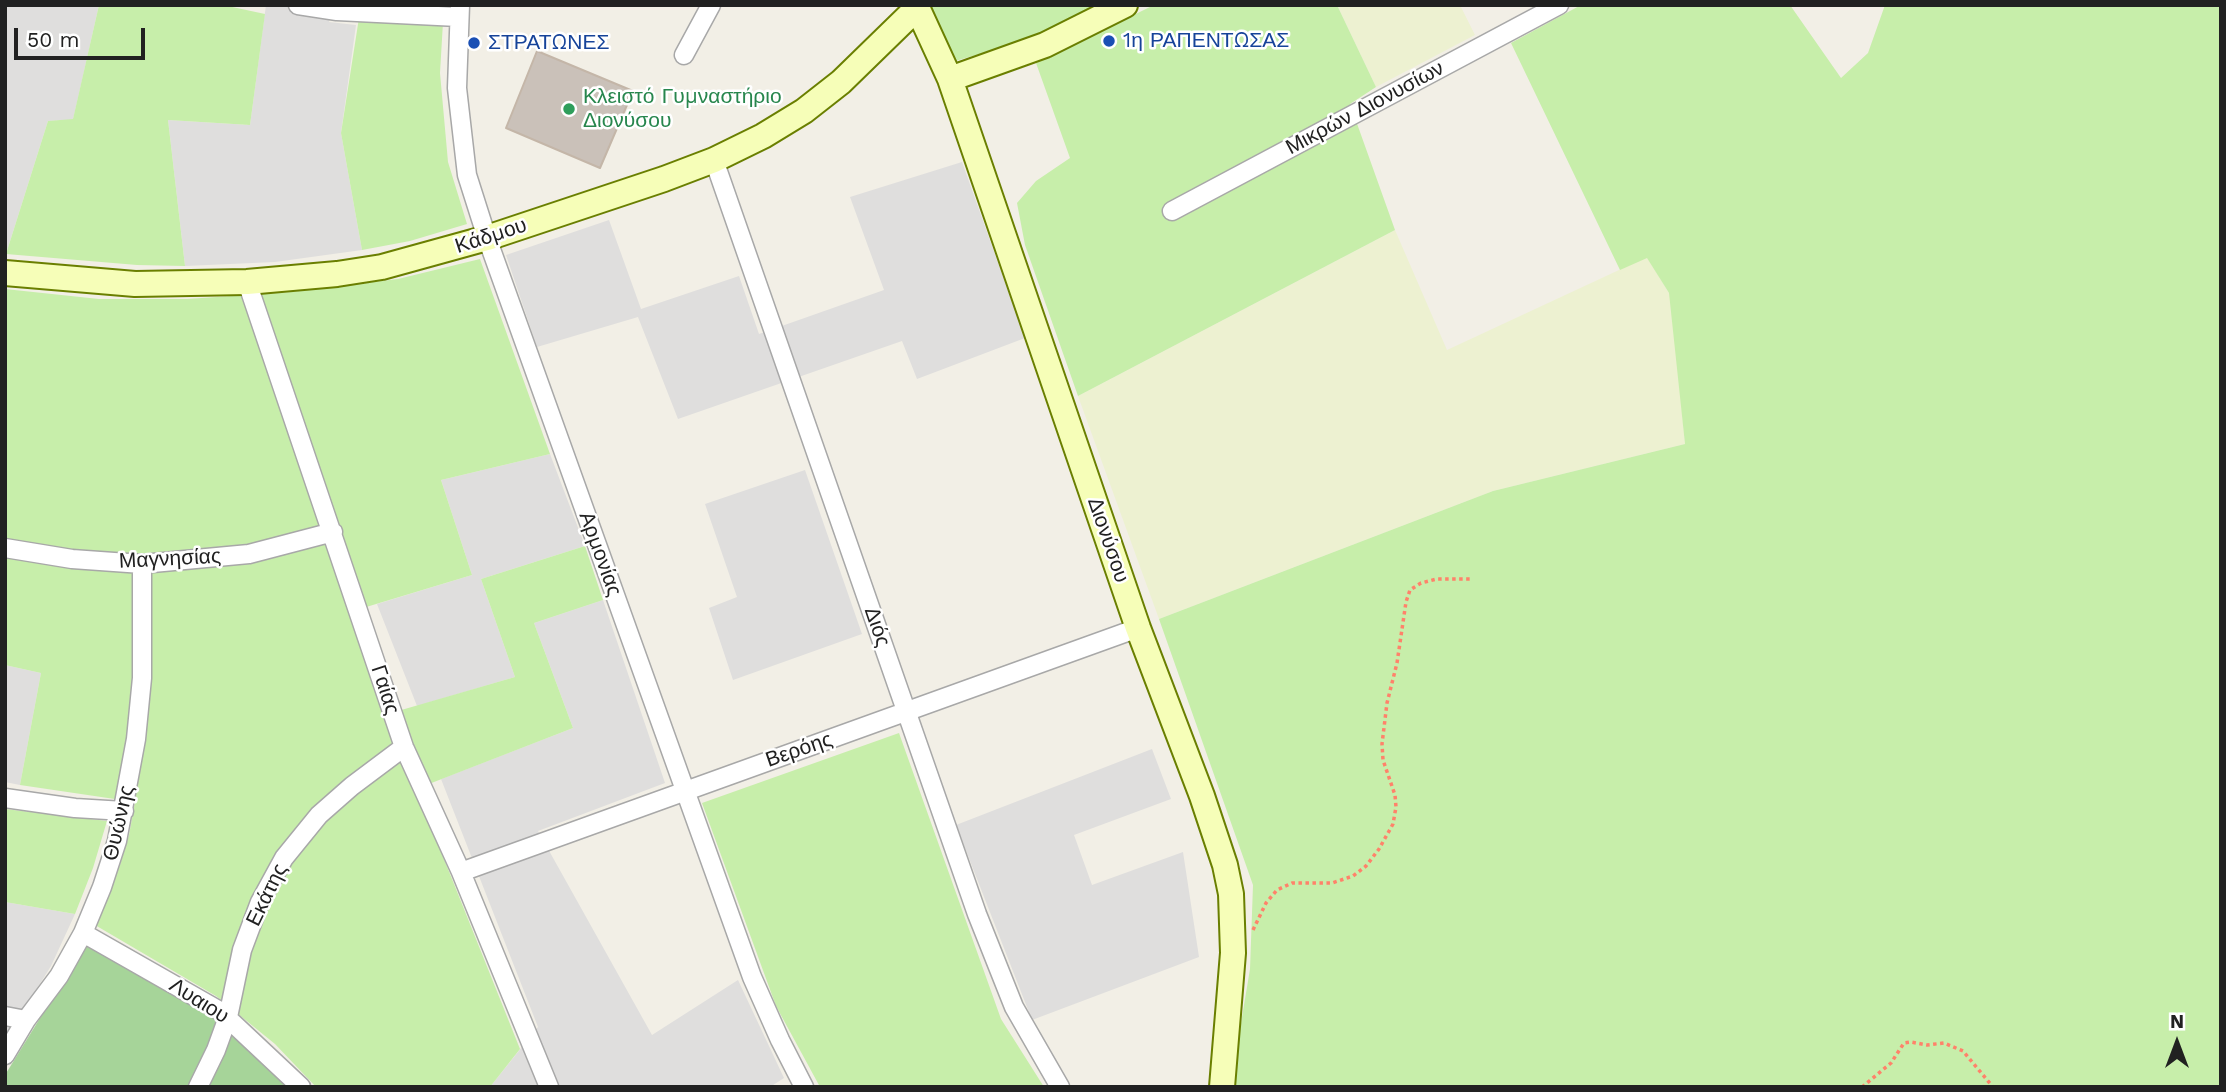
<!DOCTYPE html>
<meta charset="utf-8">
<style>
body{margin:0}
#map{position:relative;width:2226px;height:1092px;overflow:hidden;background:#f2efe6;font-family:"Work Sans",sans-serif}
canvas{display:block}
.frame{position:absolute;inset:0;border:7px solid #212121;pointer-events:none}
.north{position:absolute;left:2142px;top:1008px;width:70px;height:70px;-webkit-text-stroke:5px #fff;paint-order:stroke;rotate:0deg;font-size:19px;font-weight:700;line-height:28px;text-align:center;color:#212121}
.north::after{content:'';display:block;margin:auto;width:24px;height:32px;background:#212121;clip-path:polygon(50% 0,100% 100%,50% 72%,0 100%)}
.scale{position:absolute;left:14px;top:28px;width:131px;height:32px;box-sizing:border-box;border:4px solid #212121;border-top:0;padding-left:9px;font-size:21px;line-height:24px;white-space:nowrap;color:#212121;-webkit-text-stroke:5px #fff;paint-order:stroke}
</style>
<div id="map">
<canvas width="2226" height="1092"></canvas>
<div class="frame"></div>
<div class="north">N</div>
<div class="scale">50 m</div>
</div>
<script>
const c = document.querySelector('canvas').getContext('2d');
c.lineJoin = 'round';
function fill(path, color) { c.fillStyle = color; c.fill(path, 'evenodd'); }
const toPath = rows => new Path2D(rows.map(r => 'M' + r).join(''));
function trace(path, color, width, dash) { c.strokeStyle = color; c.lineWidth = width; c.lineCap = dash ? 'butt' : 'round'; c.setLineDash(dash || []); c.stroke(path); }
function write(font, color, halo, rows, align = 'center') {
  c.font = font + ' "Work Sans",sans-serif'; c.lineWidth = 5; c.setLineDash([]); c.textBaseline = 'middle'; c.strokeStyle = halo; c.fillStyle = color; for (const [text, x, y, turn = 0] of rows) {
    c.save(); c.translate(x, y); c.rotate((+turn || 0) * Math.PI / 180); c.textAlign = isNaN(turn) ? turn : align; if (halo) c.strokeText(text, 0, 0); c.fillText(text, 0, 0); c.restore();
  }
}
const residential = toPath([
 [5,5,99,5,73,120,48,121,6,254],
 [266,5,334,5,329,22,356,25,341,133,362,250,275,262,185,266,168,120,250,125],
 [962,162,1025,338,917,379,902,341,678,419,638,317,537,347,506,255,609,220,641,309,739,276,759,334,884,290,850,197],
 [550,454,585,546,481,579,515,677,417,706,377,604,472,575,441,480],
 [805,470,862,634,733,680,709,608,737,597,705,504],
 [603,600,665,783,538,831,652,1035,738,980,784,1078,770,1087,490,1087,538,1027,441,779,573,728,534,623],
 [5,665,41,673,20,785,5,782],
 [1152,749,1171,799,1074,835,1092,885,1183,852,1199,957,1032,1020,956,825],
 [5,902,75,914,51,966,5,1040]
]);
const farmland = toPath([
 [1337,5,1460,5,1475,35,1376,87],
 [1395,230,1447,350,1647,257,1672,298,1685,444,1493,491,1159,619,1078,396]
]);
const grass = toPath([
 [99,5,223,5,265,14,250,125,168,120,185,266,137,265,6,254,48,121,73,119],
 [361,5,444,5,440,73,448,162,467,224,410,241,362,250,341,133],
 [927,5,1100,5,1038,37,952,62],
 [1154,5,1337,5,1376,87,1350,104,1395,230,1078,396,1025,245,1017,203,1036,181,1070,158,1036,63],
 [1581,5,1790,5,1841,78,1868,53,1885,5,2221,5,2221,1087,1234,1087,1235,1059,1250,969,1253,885,1159,619,1493,491,1685,444,1669,293,1647,258,1620,270,1511,43],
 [480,259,550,454,441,480,472,575,353,611,391,713,515,677,481,579,585,546,603,600,534,623,573,728,416,789,520,1049,490,1087,316,1087,275,1044,216,996,95,925,120,865,129,835,135,802,20,785,41,673,5,665,5,289,99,299,187,299,290,292,398,279],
 [899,733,1001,1019,1044,1087,820,1087,776,1006,702,803],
 [5,809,107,821,93,868,75,914,5,902]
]);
const forest = toPath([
 [85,945,202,1008,283,1075,292,1087,5,1087,5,1075]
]);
const building = toPath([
 [537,51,633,91,600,168,506,128,537,51]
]);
const path = toPath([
 [1253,930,1266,903,1277,890,1292,883,1332,883,1353,876,1366,866,1379,849,1393,824,1396,807,1395,795,1383,760,1382,744,1387,703,1397,663,1406,602,1410,590,1421,583,1437,579,1471,579],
 [1862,1087,1891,1063,1904,1043,1911,1042,1927,1045,1944,1043,1963,1051,1993,1087]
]);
const street = toPath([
 [298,5,337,11,458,17],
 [460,5,457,88,467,175,487,238,752,977,780,1040,804,1087],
 [684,55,711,5],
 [714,160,977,914,1014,1007,1060,1087],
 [1172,211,1559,5],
 [247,282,404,747,461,872,549,1087],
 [5,548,72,559,142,564,249,554,333,532],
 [5,798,75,808,124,811],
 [461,872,1138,628],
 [83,933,220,1011,301,1087],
 [5,1016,26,1020],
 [5,1055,26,1020,59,976,83,933,102,887,117,841,136,739,142,678,142,564],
 [198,1087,216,1050,228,1017,242,950,260,902,284,858,319,815,352,786,404,747]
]);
const secondary = toPath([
 [916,5,950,79,1138,628,1202,796,1225,865,1231,894,1233,953,1222,1087],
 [950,79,1045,45,1125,5],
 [5,273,135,284,247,282,337,274,382,267,487,238,664,179,714,160,763,136,804,111,841,82,917,8]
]);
const markers = [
 [1109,41,7,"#1a4fb4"],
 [474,43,7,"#1a4fb4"],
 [569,109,7,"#2e9e5b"]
];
const transitNames = [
 ["1η ΡΑΠΕΝΤΩΣΑΣ",1123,41],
 ["ΣΤΡΑΤΩΝΕΣ",488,43]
];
const leisureNames = [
 ["Κλειστό Γυμναστήριο",583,97],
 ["Διονύσου",583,121]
];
const streetNames = [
 ["Μικρών Διονυσίων",1365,108,-28],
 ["Κάδμου",491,236,-18],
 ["Διονύσου",1108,540,71],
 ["Αρμονίας",600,554,70],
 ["Μαγνησίας",170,559,-3],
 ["Διός",877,627,71],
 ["Γαίας",385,690,72],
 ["Βερόης",799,750,-19],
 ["Θυώνης",119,823,-77],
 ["Εκάτης",267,895,-64],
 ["Λυαιου",199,1001,32]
];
fill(residential, '#dfdedd');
fill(farmland, '#edf1d1');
fill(grass, '#c7eeaa');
fill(forest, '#a6d499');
fill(building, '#cac1b9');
trace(building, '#c4b6a8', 2);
trace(street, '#a8a8a8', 21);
trace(secondary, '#6a7f00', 28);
trace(path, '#ff826a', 3.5, [3.5, 3.5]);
trace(street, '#fff', 18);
trace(secondary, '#f6feb8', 24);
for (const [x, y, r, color] of markers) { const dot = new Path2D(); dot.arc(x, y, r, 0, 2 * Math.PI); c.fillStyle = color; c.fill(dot); trace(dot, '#fff', 2.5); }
write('21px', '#164399', '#fff', transitNames, 'left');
write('21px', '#27864d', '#fff', leisureNames, 'left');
write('21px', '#212121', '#fff', streetNames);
</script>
